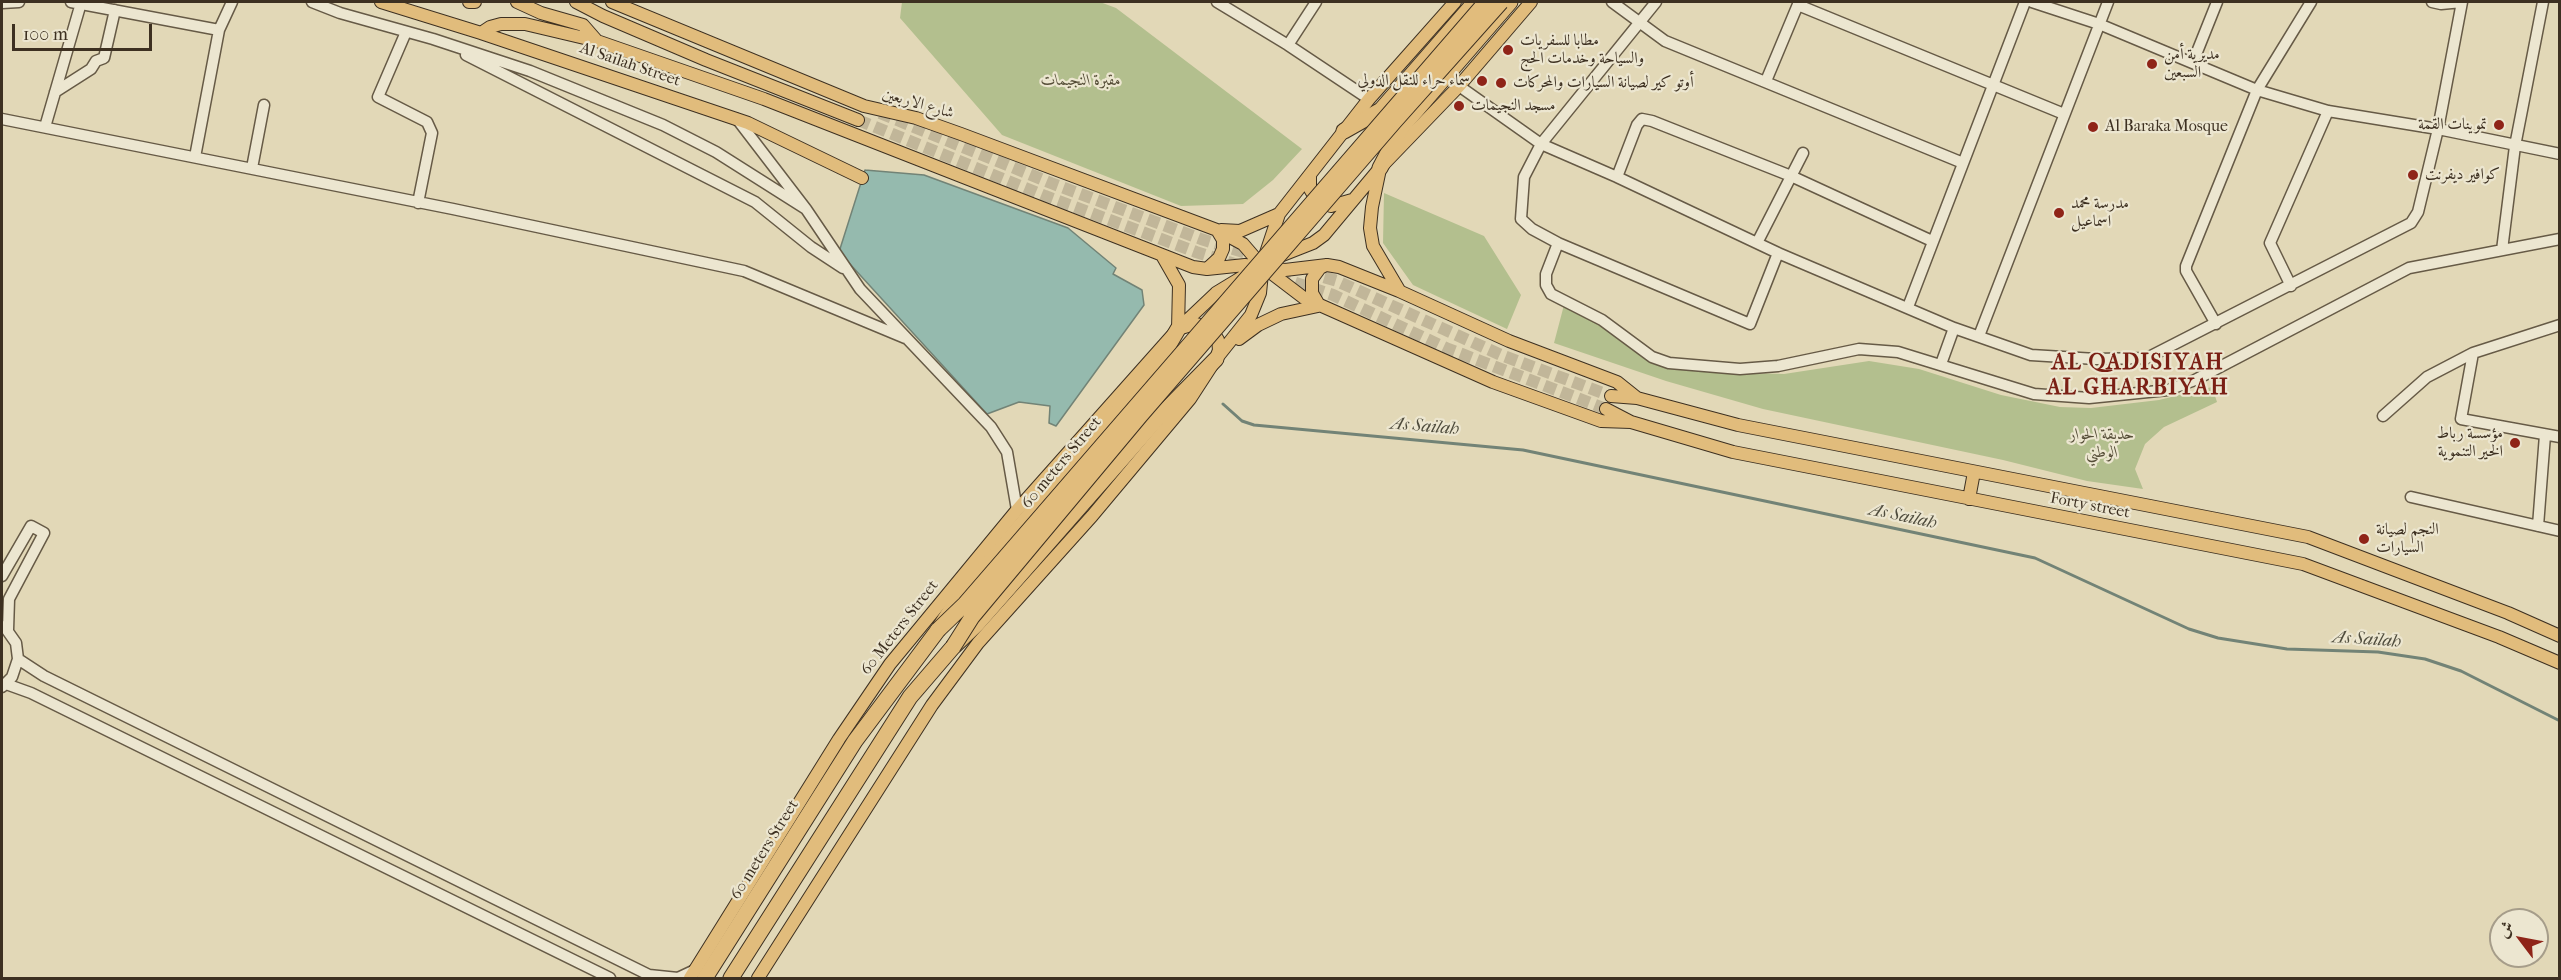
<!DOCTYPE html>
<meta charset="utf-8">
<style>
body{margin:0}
#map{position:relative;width:2561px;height:980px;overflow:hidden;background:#e2d8b7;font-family:"IM FELL French Canon",Amiri,serif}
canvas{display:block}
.frame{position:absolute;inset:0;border:3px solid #3d3021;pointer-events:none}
.north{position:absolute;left:2489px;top:908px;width:60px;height:60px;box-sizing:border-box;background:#ece6d0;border:2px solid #a69d8a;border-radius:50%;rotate:302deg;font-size:16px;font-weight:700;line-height:24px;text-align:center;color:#3d3021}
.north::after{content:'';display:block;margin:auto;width:21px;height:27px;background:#8f2418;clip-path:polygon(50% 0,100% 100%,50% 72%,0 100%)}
.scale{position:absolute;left:12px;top:24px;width:140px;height:27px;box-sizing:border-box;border:3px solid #3d3021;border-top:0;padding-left:8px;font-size:18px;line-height:21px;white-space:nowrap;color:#3d3021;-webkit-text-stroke:4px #ece6d0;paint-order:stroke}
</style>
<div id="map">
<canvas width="2561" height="980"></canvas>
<div class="frame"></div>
<div class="north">ش</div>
<div class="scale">100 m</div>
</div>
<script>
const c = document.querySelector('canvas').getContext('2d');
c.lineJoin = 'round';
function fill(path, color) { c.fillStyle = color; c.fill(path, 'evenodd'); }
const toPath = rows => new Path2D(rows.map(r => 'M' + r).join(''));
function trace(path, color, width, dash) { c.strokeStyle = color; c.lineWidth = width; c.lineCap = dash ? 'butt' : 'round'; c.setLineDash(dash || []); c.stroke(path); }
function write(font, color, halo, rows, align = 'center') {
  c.font = font + ' "IM FELL French Canon",Amiri,serif'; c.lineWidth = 4.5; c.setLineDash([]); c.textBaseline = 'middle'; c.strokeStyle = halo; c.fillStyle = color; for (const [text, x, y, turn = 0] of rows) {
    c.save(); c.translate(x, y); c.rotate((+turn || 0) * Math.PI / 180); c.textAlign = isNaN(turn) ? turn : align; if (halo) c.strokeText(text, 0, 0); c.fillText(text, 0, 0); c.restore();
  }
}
const green = toPath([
 [902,2,1100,2,1116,8,1302,149,1273,180,1243,204,1181,206,1002,135,900,18],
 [1384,193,1484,236,1521,295,1507,329,1413,285,1383,243],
 [1564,305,1672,367,1714,372,1784,374,1869,361,1919,369,2001,395,2060,407,2091,408,2159,400,2212,387,2217,402,2164,427,2145,444,2135,469,2143,489,2087,481,2003,460,1763,409,1666,381,1554,343]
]);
const water = toPath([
 [865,170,924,175,1068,228,1116,268,1113,274,1142,290,1144,305,1056,426,1049,423,1050,406,1019,402,987,414,839,252,865,170]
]);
const stream = toPath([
 [1223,404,1242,421,1254,425,1523,450,2035,558,2189,629,2218,638,2287,649,2378,652,2425,659,2461,671,2560,721]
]);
const majorTunnel = toPath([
 [880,113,1051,183,1201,239,1256,256],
 [858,120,1045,196,1196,252,1241,266],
 [1307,272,1337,281,1501,355,1611,396],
 [1278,277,1333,295,1446,348,1606,409]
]);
const minor = toPath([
 [71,2,219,30],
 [312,2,340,13,433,39,530,71,663,125,716,152,806,209],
 [1217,2,1288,45,1369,99],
 [1612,2,1665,41,1963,163],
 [1656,2,1541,144,1524,177,1521,219,1532,229,1558,243,1750,324,1778,253],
 [2032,2,2099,24,2257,90,2328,111,2438,129,2560,154],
 [2432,2,2441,4,2462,2],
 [2,3,19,2],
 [1798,5,2064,114],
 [406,32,378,97,427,122,432,133,418,203],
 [1288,45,1316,2],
 [466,55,755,202,811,247,843,268],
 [2193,62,2217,2],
 [1766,81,1799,2],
 [1459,86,1541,144,1617,177,1778,253,1954,328,2031,355,2096,359,2147,358,2411,223,2418,212,2438,129,2462,2],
 [55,92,91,69,96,61,104,58,115,10],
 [2,119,453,209,744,271,905,338],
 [737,119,806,209,860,289,991,427,1007,452,1017,510],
 [45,127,81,3],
 [195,157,219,30,232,2],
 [252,168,264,105],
 [1617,177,1637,125,1642,119,1652,121,1791,176,1932,241],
 [1558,243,1546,274,1546,285,1551,294,1602,320,1652,357,1669,363,1740,369,1778,366,1859,349,1898,352,2034,394,2089,398,2168,390,2195,380,2409,268,2560,239],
 [1757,243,1803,153],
 [2502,250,2515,146,2543,2],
 [2291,286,2270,243,2328,111],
 [1908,307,2025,2],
 [2216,324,2186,271,2186,266,2257,90,2311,2],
 [1979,336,2108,2],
 [2473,353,2461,419,2560,437],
 [1941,364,1954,328],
 [2383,416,2427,377,2473,353,2560,325],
 [2411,497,2560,531],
 [2538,526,2545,435],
 [2,576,31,526,44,533,9,599,8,630],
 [18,659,44,676,649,975,678,978,695,970],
 [6,684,31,693,610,978],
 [2,687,12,677,18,659,16,643,4,626]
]);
const major = toPath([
 [381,2,481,33,748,123,862,178],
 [469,2,475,2],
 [517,2,541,13,583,25,597,41],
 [576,2,603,16,706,60,858,120],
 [612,2,864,106,916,118,961,134,1217,230,1243,244,1262,266,1304,298,1493,382,1601,421,1631,422],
 [481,33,490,27,501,24,525,24,597,41,764,99,1193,267,1207,269,1245,265,1285,270,1327,265,1339,267,1399,291,1509,341,1617,382,1637,398],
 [1380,169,1372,207,1370,228,1373,246,1399,290],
 [1310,176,1310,189,1317,201,1331,206,1352,200],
 [1221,230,1240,231,1279,214],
 [1266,253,1279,214,1369,99,1455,2],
 [1280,256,1313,243,1324,235,1380,168,1459,86,1531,2],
 [1163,257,1179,285,1178,329],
 [1207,269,1219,258,1223,249,1223,240,1217,230],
 [1319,305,1312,293,1312,279,1320,268,1326,265],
 [1181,328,1195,324,1205,326,1213,332,1218,340,1219,350,1216,358],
 [1239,339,1258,325,1281,314,1318,306],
 [1611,396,1637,398,1738,425,2308,537,2508,613,2560,636],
 [1606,409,1631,422,1733,452,2303,564,2499,637,2560,663],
 [1969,499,1974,472],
 [690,978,839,739,890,664,1017,510,1178,329,1216,293,1249,273],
 [758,978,932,705,978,643,1092,516,1190,399,1216,359,1251,315,1260,293,1262,273]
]);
const highway = toPath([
 [1344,131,1381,110,1475,2],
 [1380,168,1401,128,1510,2],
 [705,978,855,741,938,630,958,599,1156,367,1178,329],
 [731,978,910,697,953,647,977,624,1156,420,1216,359]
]);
const highwayBridge = toPath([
 [938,630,965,604,1486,2],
 [953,647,972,617,1140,416,1394,122,1501,2]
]);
const markers = [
 [1508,50,6,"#8f2418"],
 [2152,64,6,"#8f2418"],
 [1482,81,6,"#8f2418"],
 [1501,83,6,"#8f2418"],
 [1459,106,6,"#8f2418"],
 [2499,125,6,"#8f2418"],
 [2093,127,6,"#8f2418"],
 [2413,175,6,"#8f2418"],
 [2059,213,6,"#8f2418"],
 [2515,443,6,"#8f2418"],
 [2364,539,6,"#8f2418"]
];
const poiNames = [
 ["مطابا للسفريات",1520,41],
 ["والسياحة وخدمات الحج",1520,59],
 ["مديرية أمن",2164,55],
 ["السبعين",2164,73],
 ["سماء حراء للنقل الدولي",1470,81,"right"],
 ["أوتو كير لصيانة السيارات والمحركات",1513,83],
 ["مسجد النجيمات",1471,106],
 ["تموينات القمة",2487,125,"right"],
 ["Al Baraka Mosque",2105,127],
 ["كوافير ديفرنت",2425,175],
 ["مدرسة محمد",2071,204],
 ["اسماعيل",2071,222],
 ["مؤسسة رباط",2503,434,"right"],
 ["الخير التنموية",2503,452,"right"],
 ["النجم لصيانة",2376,530],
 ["السيارات",2376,548]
];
const streetNames = [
 ["Al Sailah Street",630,65,19],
 ["شارع الاربعين",918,104,16],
 ["60 meters Street",1062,463,-50],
 ["Forty street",2090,506,11],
 ["60 Meters Street",900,628,-52],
 ["60 meters Street",765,850,-58]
];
const parkNames = [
 ["مقبرة النجيمات",1081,81],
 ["حديقة الحوار",2102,435],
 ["الوطني",2102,453]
];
const waterNames = [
 ["As Sailah",1425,427,5],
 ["As Sailah",1903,517,12],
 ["As Sailah",2367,640,4]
];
const districtNames = [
 ["AL QADISIYAH",2138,364],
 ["AL GHARBIYAH",2138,389]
];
fill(green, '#b3bf8e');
fill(water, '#95baae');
trace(water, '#728376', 1.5);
trace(stream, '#728376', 3);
trace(majorTunnel, '#c1b699', 12, [12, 6]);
trace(minor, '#665a46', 13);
trace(major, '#3d3021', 14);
trace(highway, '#3d3021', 17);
trace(minor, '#ece6d0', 10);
trace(major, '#e1bc7c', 12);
trace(highway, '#e1bc7c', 15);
trace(highwayBridge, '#3d3021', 17, []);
trace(highwayBridge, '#e1bc7c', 15);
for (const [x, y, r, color] of markers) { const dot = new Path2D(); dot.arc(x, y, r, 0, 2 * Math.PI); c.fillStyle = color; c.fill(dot); trace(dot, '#ece6d0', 2); }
write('16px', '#3d3021', '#ece6d0', poiNames, 'left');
write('16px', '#3d3021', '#ece6d0', streetNames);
write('italic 16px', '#554d37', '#ece6d0', parkNames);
write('italic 18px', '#4f4c3d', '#ece6d0', waterNames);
c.letterSpacing = '1.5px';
write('bold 22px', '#7a1f14', '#ece6d0', districtNames);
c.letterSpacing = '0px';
</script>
